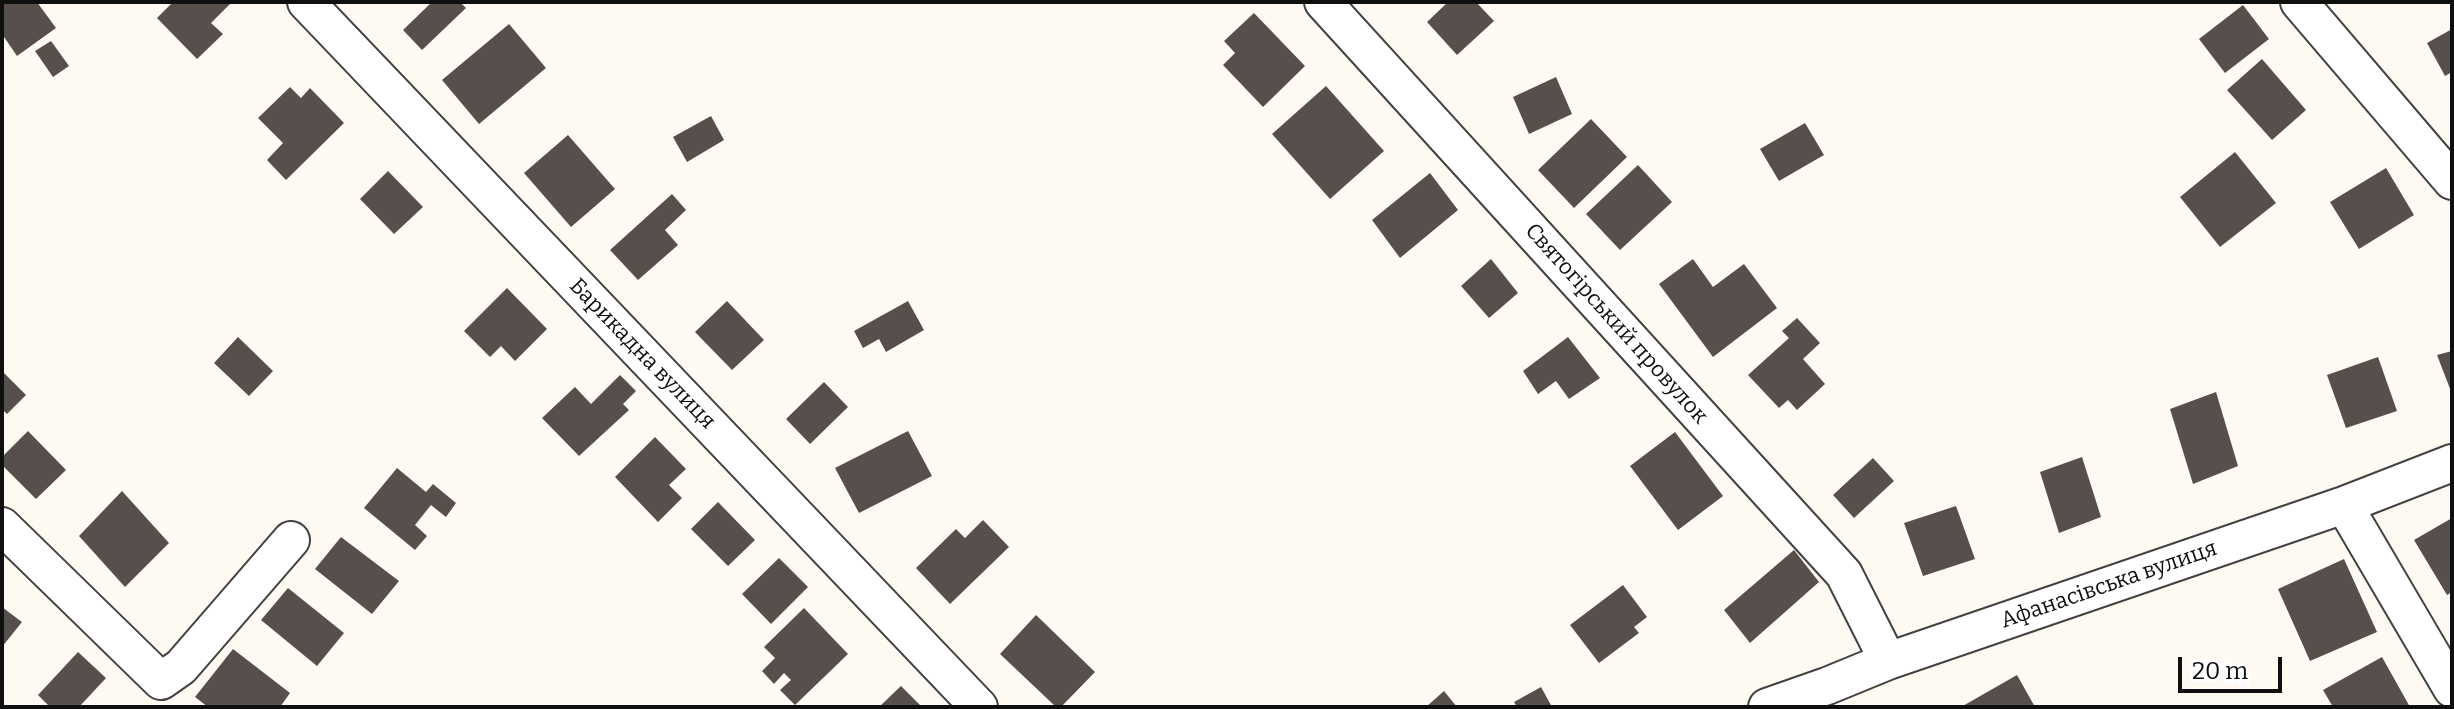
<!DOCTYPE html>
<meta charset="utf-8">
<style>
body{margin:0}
#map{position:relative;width:2454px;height:709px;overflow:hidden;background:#fefaf2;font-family:Bitter,serif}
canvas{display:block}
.frame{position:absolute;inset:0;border:4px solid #0f0f0f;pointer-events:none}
.scale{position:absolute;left:2178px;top:657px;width:104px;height:36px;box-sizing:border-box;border:4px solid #0f0f0f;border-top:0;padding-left:10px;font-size:24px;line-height:28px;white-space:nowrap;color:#0f0f0f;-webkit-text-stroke:6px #fff;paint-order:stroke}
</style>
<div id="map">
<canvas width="2454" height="709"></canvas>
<div class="frame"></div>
<div class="scale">20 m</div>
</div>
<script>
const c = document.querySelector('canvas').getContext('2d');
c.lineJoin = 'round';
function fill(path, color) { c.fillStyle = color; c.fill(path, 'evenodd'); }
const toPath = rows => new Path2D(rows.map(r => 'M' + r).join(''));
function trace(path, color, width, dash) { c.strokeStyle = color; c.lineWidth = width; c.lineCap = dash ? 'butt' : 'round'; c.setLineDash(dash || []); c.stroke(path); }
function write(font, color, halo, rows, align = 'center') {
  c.font = font + ' Bitter,serif'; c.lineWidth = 8; c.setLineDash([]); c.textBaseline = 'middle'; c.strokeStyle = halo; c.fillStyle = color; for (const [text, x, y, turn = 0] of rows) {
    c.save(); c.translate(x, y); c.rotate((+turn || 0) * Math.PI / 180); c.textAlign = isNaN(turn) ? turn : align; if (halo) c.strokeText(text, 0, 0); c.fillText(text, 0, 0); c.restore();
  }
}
const building = toPath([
 [2,2,37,2,56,28,17,56,2,34],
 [173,2,232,2,211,23,223,34,197,59,157,18],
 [432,2,460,2,466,8,422,50,403,30],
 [1448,2,1476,2,1494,21,1457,55,1427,22],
 [2243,5,2269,39,2225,73,2199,39],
 [1254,13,1305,66,1263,107,1223,65,1235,53,1224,41],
 [509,24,546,68,479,124,442,80],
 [2452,29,2452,72,2445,76,2427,43],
 [51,41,69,66,53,77,35,51],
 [2262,59,2306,110,2272,140,2227,90],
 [1556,77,1572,114,1529,134,1513,97],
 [1326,86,1384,151,1330,199,1272,134],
 [290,87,301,98,310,88,344,123,286,180,267,160,283,143,258,118],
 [711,116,724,140,687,162,673,137],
 [1591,119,1627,157,1574,208,1538,170],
 [1805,123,1824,155,1779,181,1760,149],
 [568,135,615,189,571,227,524,173],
 [2235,152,2276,203,2220,247,2180,197],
 [1638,165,1672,202,1620,250,1586,214],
 [2386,168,2414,215,2359,249,2330,202],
 [388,171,423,207,394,234,360,199],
 [1430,173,1458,210,1400,258,1372,220],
 [672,194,686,210,665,230,678,245,638,280,610,250],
 [1491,259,1518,293,1489,318,1461,286],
 [1693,259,1713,287,1744,264,1777,308,1713,357,1659,284],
 [507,288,547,329,515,361,501,346,490,357,464,331],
 [727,301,764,340,732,370,695,332],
 [908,301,924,330,886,352,879,339,863,348,854,331],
 [1797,318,1820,343,1803,359,1825,384,1797,410,1788,400,1779,408,1748,375,1789,338,1782,331],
 [238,337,273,371,249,396,214,363],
 [1568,337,1600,378,1569,399,1556,381,1538,394,1523,371],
 [2452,351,2452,394,2437,355],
 [2378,357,2397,411,2346,428,2327,375],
 [2,371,26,395,7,414,2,409],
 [620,375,636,391,623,404,629,410,579,456,542,418,575,387,591,404],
 [824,382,848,407,810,444,786,419],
 [2216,392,2238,466,2193,484,2170,409],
 [28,431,66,470,36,499,2,465,2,457],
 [908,431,932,476,859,513,835,468],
 [1675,432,1723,496,1678,530,1630,466],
 [655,437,686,469,669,485,682,498,658,522,615,477],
 [2082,457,2101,517,2059,533,2040,472],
 [1873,458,1894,481,1854,518,1833,495],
 [397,468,426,492,433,484,456,503,446,517,431,505,415,525,427,536,415,550,364,508],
 [122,491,169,543,125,587,79,536],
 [718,502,755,540,728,566,691,529],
 [1956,506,1975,559,1923,576,1904,523],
 [2452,518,2452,592,2447,595,2414,540],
 [983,520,1009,547,950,604,916,568,956,529,965,538],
 [341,537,399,581,372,614,315,569],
 [1794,550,1819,582,1750,643,1724,610],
 [779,558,808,587,771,624,742,594],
 [2344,559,2377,632,2310,661,2278,589],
 [1623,585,1647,617,1634,627,1639,633,1599,663,1570,625],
 [288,588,344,633,317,666,261,620],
 [2,607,22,622,2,647],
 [804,608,848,654,795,705,780,690,791,680,784,673,774,684,762,671,775,658,764,647],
 [1036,615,1095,672,1061,707,1056,707,1000,654],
 [233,649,290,693,280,707,208,707,195,697],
 [78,652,106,678,79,707,50,707,38,695],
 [2382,657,2410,707,2333,707,2323,690],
 [2017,675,2035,707,1961,707],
 [901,686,922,707,879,707],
 [1541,687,1552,707,1517,707,1514,702],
 [1444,691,1457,707,1426,707]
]);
const minor = toPath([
 [306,2,979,707],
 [1323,2,1844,574,1888,661],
 [2299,2,2452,181],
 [2344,505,2452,689],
 [2,526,161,681,181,667,291,540],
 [1767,707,1827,686,1888,661,2344,505,2452,463]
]);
const streetNames = [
 ["Святогірський провулок",1616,324,48],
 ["Барикадна вулиця",642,354,46],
 ["Афанасівська вулиця",2109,585,-19]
];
fill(building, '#574f4c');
trace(minor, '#424242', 40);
trace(minor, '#fff', 36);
write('22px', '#0f0f0f', '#fff', streetNames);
</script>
